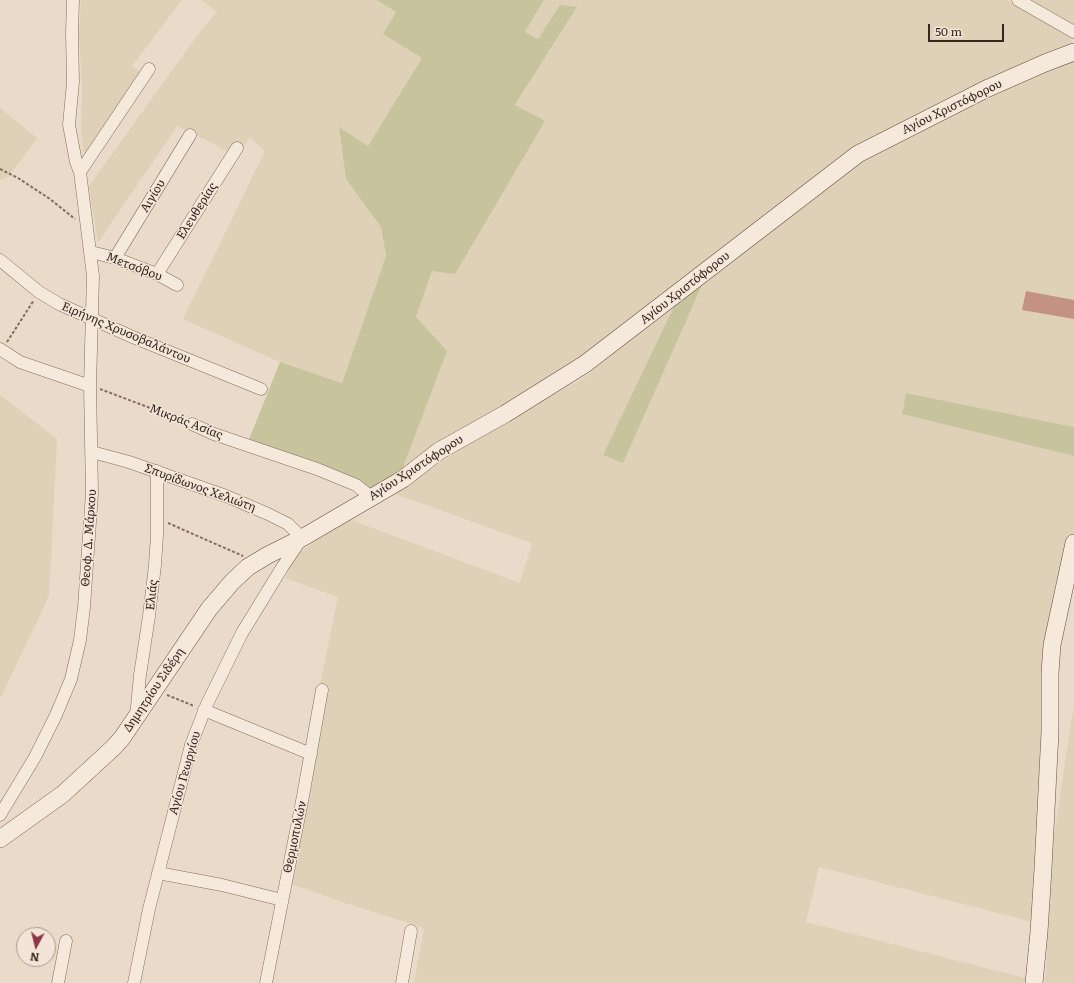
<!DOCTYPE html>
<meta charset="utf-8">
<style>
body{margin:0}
#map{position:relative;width:1074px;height:983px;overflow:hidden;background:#eadac9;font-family:Literata,serif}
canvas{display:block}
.north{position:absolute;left:16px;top:927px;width:40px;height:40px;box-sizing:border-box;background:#f2e5d7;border:1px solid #a7998e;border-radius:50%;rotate:187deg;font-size:11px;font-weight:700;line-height:16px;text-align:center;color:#362821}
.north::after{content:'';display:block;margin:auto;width:14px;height:18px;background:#8c3646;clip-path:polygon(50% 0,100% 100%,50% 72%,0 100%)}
.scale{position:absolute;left:928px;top:24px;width:76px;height:18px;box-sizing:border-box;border:2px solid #362821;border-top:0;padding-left:5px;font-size:12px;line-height:14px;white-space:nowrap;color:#362821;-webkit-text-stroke:3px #f2e5d7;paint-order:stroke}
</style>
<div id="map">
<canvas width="1074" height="983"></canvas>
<div class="north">N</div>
<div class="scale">50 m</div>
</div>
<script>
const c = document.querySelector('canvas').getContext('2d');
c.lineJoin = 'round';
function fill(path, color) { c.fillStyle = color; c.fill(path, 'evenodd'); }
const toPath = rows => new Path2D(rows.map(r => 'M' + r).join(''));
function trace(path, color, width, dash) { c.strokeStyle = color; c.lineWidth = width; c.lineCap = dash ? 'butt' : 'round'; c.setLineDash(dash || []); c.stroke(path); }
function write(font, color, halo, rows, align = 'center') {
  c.font = font + ' Literata,serif'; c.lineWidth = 3; c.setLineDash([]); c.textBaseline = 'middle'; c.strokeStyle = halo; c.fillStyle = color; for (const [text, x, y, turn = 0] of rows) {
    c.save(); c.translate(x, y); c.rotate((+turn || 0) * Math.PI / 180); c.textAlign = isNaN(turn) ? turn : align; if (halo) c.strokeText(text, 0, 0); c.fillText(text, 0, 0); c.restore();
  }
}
const farmland = toPath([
 [81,0,182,0,132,66,143,74,85,164,81,129,82,86,79,33],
 [201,0,377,0,396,12,383,34,422,58,368,146,339,127,346,179,381,227,386,256,342,383,280,362,183,319,265,151,250,137,236,157,216,145,177,126,98,243,89,186,199,33,217,12],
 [544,0,1006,0,1069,37,1073,44,1036,62,1074,59,1074,427,906,393,902,414,1074,456,1074,533,1045,645,1037,923,819,867,806,922,1029,979,1028,983,414,983,424,928,345,903,280,880,338,597,285,578,296,555,348,519,520,583,532,543,395,494,486,431,585,377,676,302,603,455,705,278,616,334,400,475,416,317,432,271,545,121,515,106,577,7,560,5,538,39,525,33],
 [1027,0,1074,0,1074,28],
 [0,108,37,138,9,176,0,180],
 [0,395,57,439,49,596,0,699],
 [1074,704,1074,983,1045,983,1053,842]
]);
const green = toPath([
 [377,0,544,0,525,32,538,39,560,5,577,7,515,105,545,121,455,274,432,271,416,317,447,351,400,475,372,489,346,475,248,442,280,362,342,383,386,256,381,227,346,179,339,127,368,146,422,58,383,34,396,12],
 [705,278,623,463,603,455,676,302],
 [906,393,1074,427,1074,456,902,414]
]);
const building = toPath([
 [1026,291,1074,300,1074,319,1022,310]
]);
const path = toPath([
 [0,169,18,178,50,199,75,219],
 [7,342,34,300],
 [100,389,182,420],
 [168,523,243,556],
 [167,695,194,706]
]);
const street = toPath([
 [1018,0,1074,32],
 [80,172,149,69],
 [91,252,115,258,157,274,177,285],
 [115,258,190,135],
 [0,260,39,292,59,304,135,338,261,389],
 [157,274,237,148],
 [0,349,20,362,90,386],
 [192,424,214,434,317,469,356,485,371,497],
 [92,452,129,462,226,496,268,514,288,524,302,538,283,566,242,633,207,704,191,745,149,909,134,983],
 [204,710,311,754],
 [136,717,140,675,149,616,155,565,157,535,157,471],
 [0,815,35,757,56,715,71,679,80,640,84,607,92,493,90,386,93,276,80,172,76,162,69,125,73,82,72,33,73,0],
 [158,873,222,885,282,900],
 [58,983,66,941],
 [266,983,303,796,322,690],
 [402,983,411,931]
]);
const secondary = toPath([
 [0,839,63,794,114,747,122,738,209,609,232,582,248,567,268,555,302,538,403,479,439,451,505,414,585,364,858,154,986,89,1045,63,1074,52],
 [1034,983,1039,932,1043,869,1050,732,1050,673,1052,645,1074,543]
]);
const streetNames = [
 ["Αγίου Χριστόφορου",952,107,-26],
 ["Αιγίου",153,196,-59],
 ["Ελευθερίας",197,211,-58],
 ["Μετσόβου",134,267,21],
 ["Αγίου Χριστόφορου",685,288,-38],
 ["Ειρήνης Χρυσοβαλάντου",126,333,23],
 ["Μικράς Ασίας",186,422,21],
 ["Αγίου Χριστόφορου",416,468,-33],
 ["Σπυρίδωνος Χελιώτη",200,488,20],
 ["Θεοφ. Δ. Μάρκου",89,538,-86],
 ["Ελιάς",152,595,-84],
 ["Δημητρίου Σιδέρη",154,690,-56],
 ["Αγίου Γεωργίου",185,773,-74],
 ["Θερμοπυλών",295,837,-78]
];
fill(farmland, '#ded1b7');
fill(green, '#c7c49d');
fill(building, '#c39283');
trace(street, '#846c5f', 13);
trace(secondary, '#664e42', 18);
trace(path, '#846c5f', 2, [3, 2]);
trace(street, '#f5e9db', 12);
trace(secondary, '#f5e9db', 17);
write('12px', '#362821', '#f2e5d7', streetNames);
</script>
